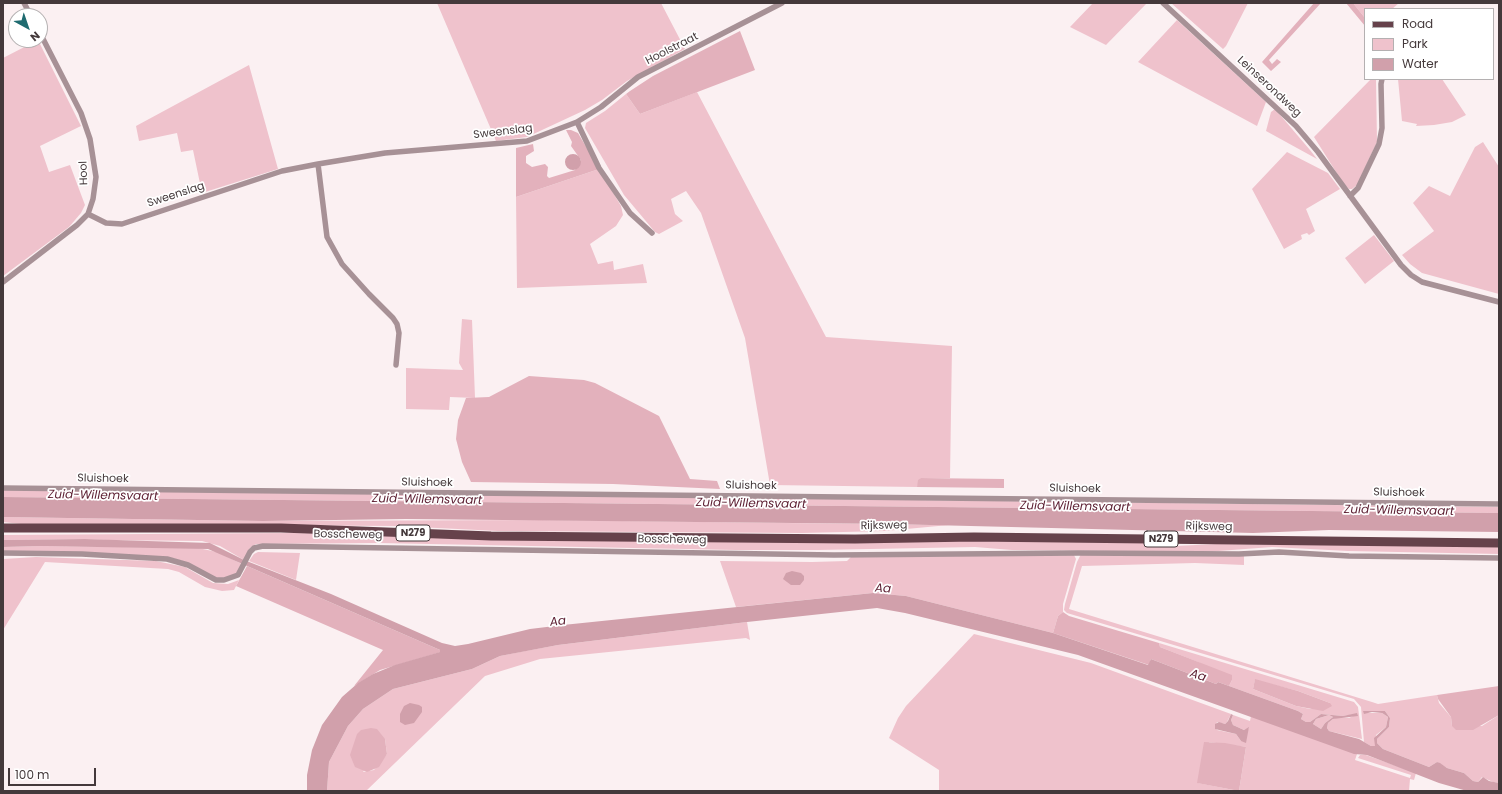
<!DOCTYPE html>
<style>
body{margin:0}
#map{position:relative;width:1502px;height:794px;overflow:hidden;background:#fbf0f2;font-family:Poppins,sans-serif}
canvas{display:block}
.frame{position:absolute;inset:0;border:4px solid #44393b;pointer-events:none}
.legend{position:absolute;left:1364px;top:8px;width:130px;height:72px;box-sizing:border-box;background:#fff;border:1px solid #b4b0b1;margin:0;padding:5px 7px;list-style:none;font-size:12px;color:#44393b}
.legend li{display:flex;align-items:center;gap:8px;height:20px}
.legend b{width:20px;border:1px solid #b4b0b1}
.north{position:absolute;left:8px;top:8px;width:40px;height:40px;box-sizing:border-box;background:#fff;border:1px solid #b4b0b1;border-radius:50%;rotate:140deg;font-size:11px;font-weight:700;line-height:16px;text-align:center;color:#44393b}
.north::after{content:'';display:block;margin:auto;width:14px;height:18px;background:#1f6b70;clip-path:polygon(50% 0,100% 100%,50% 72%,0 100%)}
.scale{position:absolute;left:8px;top:768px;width:88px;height:18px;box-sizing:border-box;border:2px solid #44393b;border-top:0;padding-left:5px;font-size:12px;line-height:14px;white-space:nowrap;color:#44393b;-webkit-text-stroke:3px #fff;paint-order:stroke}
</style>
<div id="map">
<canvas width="1502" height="794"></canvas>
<div class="frame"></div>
<ul class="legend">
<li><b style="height:5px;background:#66424b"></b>Road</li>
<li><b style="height:11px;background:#efc2cc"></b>Park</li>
<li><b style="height:11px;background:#d1a0ab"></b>Water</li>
</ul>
<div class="north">N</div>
<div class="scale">100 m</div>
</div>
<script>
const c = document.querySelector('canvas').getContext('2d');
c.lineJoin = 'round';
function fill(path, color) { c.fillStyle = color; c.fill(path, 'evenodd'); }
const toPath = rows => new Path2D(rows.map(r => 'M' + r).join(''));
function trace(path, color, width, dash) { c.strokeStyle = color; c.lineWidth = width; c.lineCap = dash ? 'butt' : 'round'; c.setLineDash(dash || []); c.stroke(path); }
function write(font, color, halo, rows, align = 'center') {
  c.font = font + ' Poppins,sans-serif'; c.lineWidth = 3.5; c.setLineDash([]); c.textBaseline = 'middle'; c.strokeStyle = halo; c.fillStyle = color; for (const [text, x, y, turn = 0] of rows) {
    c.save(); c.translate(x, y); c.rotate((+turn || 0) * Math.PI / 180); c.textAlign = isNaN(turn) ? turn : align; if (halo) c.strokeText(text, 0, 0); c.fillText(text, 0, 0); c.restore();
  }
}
const green = toPath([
 [437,3,661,3,685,49,627,81,602,100,585,110,527,137,496,141],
 [1093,3,1147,3,1106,45,1070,27],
 [1171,3,1248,3,1226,46,1223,49],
 [1353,3,1399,3,1392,9,1365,9,1365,18],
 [1177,20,1266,102,1257,126,1138,62],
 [38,40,81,126,40,146,49,172,70,165,85,205,81,213,69,227,3,276,3,58],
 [249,65,278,169,202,193,193,150,181,152,177,133,139,141,136,126],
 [1371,79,1376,79,1377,142,1357,185,1352,189,1349,189,1343,183,1314,137],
 [1398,79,1442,79,1466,115,1452,122,1434,125,1416,126,1417,124,1402,121],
 [697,92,826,337,952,346,950,478,921,478,917,487,770,485,745,338,701,213,686,191,671,199,675,214,683,221,659,234,655,232,624,195,585,128,586,123,605,111,626,94,640,114],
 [1275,109,1310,150,1317,159,1266,131,1271,112],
 [1483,142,1499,167,1499,294,1422,273,1410,264,1402,255,1434,231,1413,203,1429,186,1450,196,1475,147],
 [1287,152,1328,173,1340,189,1306,209,1315,231,1309,235,1307,233,1301,235,1302,239,1284,249,1252,189],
 [599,169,621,206,623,215,616,226,590,244,598,264,613,261,614,270,643,264,647,283,517,288,516,197],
 [1374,235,1394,261,1365,284,1345,258],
 [462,319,472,320,475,398,450,397,449,410,406,409,406,368,463,370,459,363],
 [3,489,1499,507,1499,513,3,497],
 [3,517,263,521,541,520,949,525,885,531,802,533,498,531,397,526,21,524,3,522],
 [292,533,946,540,1152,543,1176,546,1216,544,1499,545,1499,554,1348,551,1272,547,1205,552,1012,550,975,547,818,550,736,550,378,543,256,544,250,548,244,560,220,546,202,541,108,540,85,539,3,540,3,535],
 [42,546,198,548,217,552,242,564,236,574,225,579,216,578,189,563,172,558,3,551,3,547],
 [258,552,300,553,296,580,249,561,254,554],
 [1081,554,1244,556,1244,565,1195,563,1082,566,1069,609,1372,702,1378,704,1437,695,1439,703,1451,717,1452,726,1482,726,1499,715,1499,783,1493,782,1482,777,1478,782,1473,781,1464,773,1447,768,1437,762,1429,767,1383,749,1377,743,1377,739,1389,727,1390,718,1385,711,1364,711,1366,713,1382,713,1388,717,1386,727,1376,735,1375,746,1371,746,1364,742,1361,707,1354,699,1067,613,1064,610,1065,604,1077,562],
 [1074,555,1076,559,1063,604,1063,612,1058,616,1053,633,906,596,873,593,736,607,720,561,812,562,847,561,851,557],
 [36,557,156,561,185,567,213,583,228,584,239,580,234,590,222,591,205,587,179,572,168,569,45,562,3,630,3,559],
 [747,622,750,640,746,638,540,659,485,676,366,791,327,791,329,762,348,726,363,709,393,689,472,669,500,656,520,652,558,645],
 [385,739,387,754,374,770,363,772],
 [974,634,1091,663,1231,714,1227,722,1225,724,1217,722,1215,727,1217,730,1236,734,1241,741,1249,728,1244,730,1233,725,1231,720,1233,715,1250,721,1251,716,1354,753,1357,754,1355,760,1410,778,1411,775,1358,758,1360,755,1366,755,1416,773,1414,780,1410,779,1409,791,939,791,939,770,889,738,898,718,906,706],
 [1209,742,1246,747,1239,791,1198,783],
 [1159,643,1354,702,1358,707,1362,739,1329,731,1327,728,1328,723,1333,719,1339,717,1349,718,1357,714,1343,716,1321,714,1310,722,1306,722,1301,719,1303,714,1298,711,1229,686,1232,680,1198,662,1160,647],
 [1255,680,1298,691,1330,703,1310,709,1296,706,1253,689],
 [1329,715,1333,717,1325,723,1321,729,1313,724,1316,719]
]);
const forest = toPath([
 [1314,3,1321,3,1269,60,1272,64,1277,59,1281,62,1271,71,1262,62],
 [1346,3,1353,3,1365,18,1365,26],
 [740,31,755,70,640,114,626,94,630,91,653,76],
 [566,130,571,130,578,133,599,169,516,197,516,148,533,144,534,151,526,156,526,163,532,167,545,164,548,167,547,176,549,178,575,170,581,160,571,146,572,142],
 [529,376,584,380,595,383,659,416,690,479,717,481,720,489,613,484,471,482,462,462,456,439,458,420,466,398,489,397],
 [921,478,1004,479,1004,488,917,487,918,480],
 [247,566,440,650,441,652,380,670,354,686,383,650,236,586],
 [1063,612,1069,616,1159,643,1160,647,1232,675,1232,680,1229,686,1218,682,1216,684,1151,659,1149,665,1053,633,1058,616],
 [1255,679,1298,691,1330,703,1332,706,1323,711,1296,706,1253,689],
 [1499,686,1499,715,1473,730,1456,730,1452,726,1451,717,1438,699,1437,695],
 [371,728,377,729,385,739,387,754,379,767,367,772,355,767,350,755,357,734,361,730],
 [1204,742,1225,743,1246,747,1239,791,1197,783]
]);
const water = toPath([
 '565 162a8 8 0 1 1 16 0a8 8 0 1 1-16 0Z',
 [3,497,1499,513,1499,532,1329,530,1253,533,890,524,406,519,263,521,3,517],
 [85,539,210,543,244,560,331,594,442,643,455,646,468,644,530,629,563,625,873,593,906,596,1053,633,1148,665,1151,659,1216,684,1218,682,1298,711,1303,714,1301,719,1306,722,1310,722,1321,714,1343,716,1357,713,1358,716,1333,719,1328,723,1327,728,1329,731,1359,739,1371,746,1375,746,1374,738,1386,727,1388,717,1382,713,1372,712,1364,714,1363,711,1385,711,1390,718,1389,727,1377,739,1377,743,1383,749,1429,767,1437,762,1440,763,1447,768,1464,773,1473,781,1478,782,1483,777,1489,781,1499,783,1499,791,1467,791,1439,783,1367,755,1354,754,1078,655,905,613,877,608,747,622,558,645,500,656,472,669,393,689,363,709,348,726,329,762,327,791,307,791,307,775,312,750,322,725,342,697,358,683,373,674,395,665,440,652,440,650,208,549,42,546,3,547,3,540],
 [1329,715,1333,717,1325,723,1321,729,1313,724,1316,719],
 [792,571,801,573,804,576,804,580,800,585,791,585,783,579,786,573],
 [410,703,419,705,422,707,422,712,414,723,405,725,400,722,400,714,404,706],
 [1231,714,1233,715,1231,720,1233,725,1244,730,1249,727,1246,743,1241,741,1236,734,1215,729,1215,724,1219,722,1225,724,1228,721]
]);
const minor = toPath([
 [24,3,31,16],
 [1163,3,1296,126,1318,152,1401,265,1411,275,1422,282,1499,302],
 [577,122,599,168,630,213,652,233],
 [318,164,327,237,342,264,369,294,393,318,397,324,399,333,396,365],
 [1350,196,1358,188,1379,144,1382,128,1381,84,1382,79],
 [88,214,106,223,122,224,282,171,318,164,385,153,527,141,577,122,601,107,638,77,782,3],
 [3,282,77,225,88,214,93,199,96,177,90,139,81,113,40,33],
 [3,488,1499,504],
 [3,553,82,554,167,559,188,565,216,580,224,580,238,575,250,552,254,548,263,546,834,555,1078,553,1239,554,1279,552,1349,556,1499,558]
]);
const primary = toPath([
 [3,528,281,528,491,536,855,539,974,537,1499,543]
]);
const shields = [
 [413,533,34],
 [1161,539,34]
];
const shieldNames = [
 ["N279",413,533],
 ["N279",1161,539]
];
const streetNames = [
 ["Hoolstraat",672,49,-27],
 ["Leinserondweg",1269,87,43],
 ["Sweenslag",503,132,-7],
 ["Hool",84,173,-92],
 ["Sweenslag",176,195,-18],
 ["Sluishoek",103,479,1],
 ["Sluishoek",427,483,1],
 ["Sluishoek",751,486,1],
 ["Sluishoek",1075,489,1],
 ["Sluishoek",1399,493,1],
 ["Rijksweg",884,526,-1],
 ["Rijksweg",1209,527,1],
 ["Bosscheweg",348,535,1],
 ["Bosscheweg",672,540,1]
];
const waterNames = [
 ["Zuid-Willemsvaart",103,496,1],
 ["Zuid-Willemsvaart",427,500,1],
 ["Zuid-Willemsvaart",751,504,1],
 ["Zuid-Willemsvaart",1075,507,1],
 ["Zuid-Willemsvaart",1399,511,1],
 ["Aa",883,589,4],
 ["Aa",558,622,-6],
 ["Aa",1198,676,19]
];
fill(green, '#efc2cc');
fill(forest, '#e3b1bc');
fill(water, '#d1a0ab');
trace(minor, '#a79196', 5.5);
trace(primary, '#66424b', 9);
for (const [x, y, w] of shields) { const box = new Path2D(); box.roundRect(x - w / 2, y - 8, w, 16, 3); c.fillStyle = '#fff'; c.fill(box); trace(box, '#44393b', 1); }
write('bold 10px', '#44393b', null, shieldNames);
write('11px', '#44393b', '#fff', streetNames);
write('italic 12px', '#5e2134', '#fff', waterNames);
</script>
